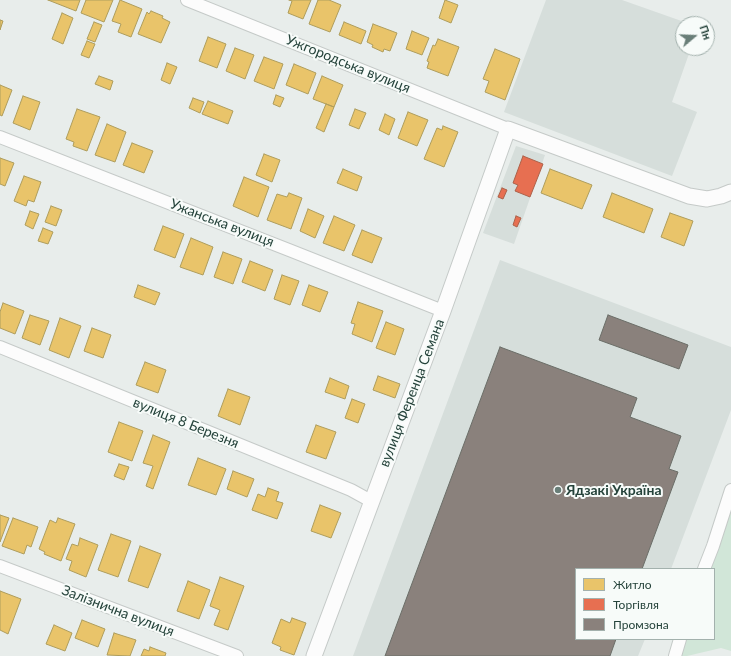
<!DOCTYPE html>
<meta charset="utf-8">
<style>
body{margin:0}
#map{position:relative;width:731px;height:656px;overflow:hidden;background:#e8edeb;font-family:Lato,sans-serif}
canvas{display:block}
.legend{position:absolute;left:575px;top:568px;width:140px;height:72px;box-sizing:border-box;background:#f7fbf9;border:1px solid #a3b1ad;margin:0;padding:5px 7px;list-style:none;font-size:12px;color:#24423a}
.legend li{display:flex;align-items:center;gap:8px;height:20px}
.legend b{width:20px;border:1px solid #a3b1ad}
.north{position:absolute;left:675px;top:16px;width:40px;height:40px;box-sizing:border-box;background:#f7fbf9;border:1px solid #a3b1ad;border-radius:50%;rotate:71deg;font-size:11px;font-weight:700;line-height:16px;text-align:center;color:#24423a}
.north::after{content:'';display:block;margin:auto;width:14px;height:18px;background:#697e78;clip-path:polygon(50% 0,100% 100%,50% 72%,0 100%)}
</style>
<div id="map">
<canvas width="731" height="656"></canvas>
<ul class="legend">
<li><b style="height:11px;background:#e9c46a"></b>Житло</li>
<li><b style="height:11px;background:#e76f51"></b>Торгівля</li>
<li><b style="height:11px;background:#8a817c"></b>Промзона</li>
</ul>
<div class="north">Пн</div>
</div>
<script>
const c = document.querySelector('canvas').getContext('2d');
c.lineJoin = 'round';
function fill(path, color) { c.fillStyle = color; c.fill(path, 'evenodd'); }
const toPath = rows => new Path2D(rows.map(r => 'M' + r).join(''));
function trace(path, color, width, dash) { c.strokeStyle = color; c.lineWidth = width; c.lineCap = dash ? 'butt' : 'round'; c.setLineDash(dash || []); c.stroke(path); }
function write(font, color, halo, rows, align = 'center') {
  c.font = font + ' Lato,sans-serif'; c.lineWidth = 4; c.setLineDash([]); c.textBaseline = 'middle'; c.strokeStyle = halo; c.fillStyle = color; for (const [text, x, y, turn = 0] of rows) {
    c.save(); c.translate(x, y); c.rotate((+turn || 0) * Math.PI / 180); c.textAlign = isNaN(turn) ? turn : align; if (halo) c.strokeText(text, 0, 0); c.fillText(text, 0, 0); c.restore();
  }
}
const built = toPath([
 [546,0,622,0,690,24,683,24,683,48,691,48,672,102,697,112,672,176,504,112],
 [516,146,545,155,514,244,483,233],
 [500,260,731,347,731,410,671,569,576,569,576,639,645,639,638,656,353,656]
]);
const green = toPath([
 [731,506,731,651,721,648,687,656,680,656,684,639,714,639,714,569,709,569]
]);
const homes = toPath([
 [48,0,80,0,76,11,48,0],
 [86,0,113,0,104,22,81,13,86,0],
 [120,0,142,9,131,37,118,32,121,24,112,21,120,0],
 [289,0,311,0,303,19,288,13,292,1,289,0],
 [318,0,329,0,341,5,330,32,309,24,318,0],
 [445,0,458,5,451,23,439,18,445,0],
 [151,11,163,16,162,18,170,22,161,43,138,34,147,12,149,14,151,11],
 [62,13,73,18,63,44,52,39,62,13],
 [0,20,3,21,0,30,0,20],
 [94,22,102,25,95,42,87,39,94,22],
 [344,22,366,31,361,44,339,35,344,22],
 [373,24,397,33,390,51,384,49,383,52,372,47,373,45,367,42,373,24],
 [412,31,429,38,422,55,406,49,412,31],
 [208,37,226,44,217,68,199,61,208,37],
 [438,39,459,47,448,76,427,68,429,62,427,61,433,45,435,46,438,39],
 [87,41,95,44,89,58,81,55,87,41],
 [235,48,254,55,245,79,226,71,235,48],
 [495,49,520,59,505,100,485,92,489,81,483,79,495,49],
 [264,57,283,64,274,89,254,81,264,57],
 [167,63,177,67,170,84,161,80,167,63],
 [294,64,316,73,308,94,286,85,294,64],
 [99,76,113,81,110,90,95,84,99,76],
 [322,76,343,85,334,107,313,99,322,76],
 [0,85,12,90,2,116,0,115,0,85],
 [276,95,284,98,280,107,273,104,276,95],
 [23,96,40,102,30,130,13,123,23,96],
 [193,98,204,102,200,113,189,108,193,98],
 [208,101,233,111,228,124,202,114,208,101],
 [326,104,334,107,324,132,316,128,326,104],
 [77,109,100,117,87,151,73,146,74,142,66,139,77,109],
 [355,109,366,113,359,129,349,125,355,109],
 [408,112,428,120,417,146,398,138,408,112],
 [385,114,395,119,389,135,379,130,385,114],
 [107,124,126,132,115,162,95,155,107,124],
 [443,126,458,132,444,167,424,159,437,128,442,130,443,126],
 [132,143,153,151,144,173,123,165,132,143],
 [264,154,280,160,272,182,256,175,264,154],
 [0,158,14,163,5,186,0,184,0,158],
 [343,169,362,177,357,191,337,183,343,169],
 [550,169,592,185,582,209,541,193,550,169],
 [24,176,41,182,34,202,28,200,26,206,14,201,24,176],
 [244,177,269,187,258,217,233,206,244,177],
 [289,193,302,198,291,229,267,220,277,194,287,197,289,193],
 [612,193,653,209,644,233,603,217,612,193],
 [51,206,62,210,56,226,45,222,51,206],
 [308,209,324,216,315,238,300,231,308,209],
 [30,211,39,214,33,229,25,225,30,211],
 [670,213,693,221,684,246,661,237,670,213],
 [334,216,355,225,344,251,323,243,334,216],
 [163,226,184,234,175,258,154,250,163,226],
 [43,228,53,232,48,244,38,241,43,228],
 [362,230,382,238,372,263,352,255,362,230],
 [191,238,213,247,203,275,180,267,191,238],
 [223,252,242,259,233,284,214,277,223,252],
 [250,261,273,270,265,291,242,282,250,261],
 [282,275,299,281,290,305,274,299,282,275],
 [138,285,160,293,155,305,134,297,138,285],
 [309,285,328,292,320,312,302,305,309,285],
 [358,302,383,311,372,342,352,334,355,324,351,323,358,302],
 [3,303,24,311,15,334,0,328,0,312,3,303],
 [30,315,49,321,40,345,22,338,30,315],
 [60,318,81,326,69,358,49,350,60,318],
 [386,322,404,329,395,355,376,348,386,322],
 [92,328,111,335,103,358,84,351,92,328],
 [145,362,166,370,158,393,136,385,145,362],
 [378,376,400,384,395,398,373,390,378,376],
 [330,378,349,386,345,399,325,392,330,378],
 [228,389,250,397,240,425,218,416,228,389],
 [352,399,365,404,358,423,345,418,352,399],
 [119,422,143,431,132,461,108,452,119,422],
 [316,425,336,432,326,459,306,452,316,425],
 [153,435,170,442,153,489,146,486,153,466,143,463,153,435],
 [198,458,226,469,216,495,188,485,198,458],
 [119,464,129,467,124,480,114,476,119,464],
 [233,471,254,479,247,497,227,489,233,471],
 [268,488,279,492,276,501,283,503,277,519,252,510,258,494,265,497,268,488],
 [320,505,341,513,331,538,311,531,320,505],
 [0,515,9,518,0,542,0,515],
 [13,518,38,527,31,547,27,545,24,554,2,546,13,518],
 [58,518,75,524,61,561,44,554,45,552,39,549,50,520,56,523,58,518],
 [111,534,131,541,118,577,98,570,111,534],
 [80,538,98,545,86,577,69,570,72,561,66,559,72,544,78,546,80,538],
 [140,546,161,554,148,588,128,581,140,546],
 [220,577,244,586,228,630,214,625,220,610,210,606,220,577],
 [188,581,210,590,199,619,177,611,188,581],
 [0,591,21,599,8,634,0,630,0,591],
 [292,618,306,623,294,655,280,650,281,647,272,643,281,619,290,623,292,618],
 [82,620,105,629,98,647,75,638,82,620],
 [54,625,72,633,65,651,46,644,54,625],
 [114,633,136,640,130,656,107,655,114,633],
 [150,647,166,653,165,656,141,656,144,649,149,651,150,647]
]);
const shops = toPath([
 [523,156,543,164,530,197,515,191,518,185,513,183,523,156],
 [502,188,507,190,503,199,498,197,502,188],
 [516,216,521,218,517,227,513,225,516,216]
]);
const industry = toPath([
 [608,315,688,345,679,369,599,340,608,315],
 [500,347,637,398,630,417,681,436,669,469,678,472,642,569,576,569,576,639,616,639,610,656,385,656,500,347]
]);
const minor = toPath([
 [187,0,508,129],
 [0,137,289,250,443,311],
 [0,347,351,490,371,501],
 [0,566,237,656],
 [704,569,713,546,731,490],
 [675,656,680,639]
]);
const tertiary = toPath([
 [314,656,443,311,508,129,689,196,707,199,721,196,731,192]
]);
const markers = [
 [558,490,4,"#697e78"]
];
const streetNames = [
 ["Ужгородська вулиця",348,64,22],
 ["Ужанська вулиця",222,223,21],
 ["вулиця Ференца Семана",412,393,-69],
 ["вулиця 8 Березня",186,423,22],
 ["Залізнична вулиця",118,611,21]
];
const poiNames = [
 ["Ядзакі Україна",566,490]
];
fill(built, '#d6dedb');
fill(green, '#d1e6d8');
fill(homes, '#e9c46a');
trace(homes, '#ae9d5c', 1);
fill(shops, '#e76f51');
trace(shops, '#ac624a', 1);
fill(industry, '#8a817c');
trace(industry, '#6b6e68', 1);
trace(minor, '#c5cac8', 14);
trace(tertiary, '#c5cac8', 17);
trace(minor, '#fcfcfc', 12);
trace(tertiary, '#fcfcfc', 15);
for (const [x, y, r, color] of markers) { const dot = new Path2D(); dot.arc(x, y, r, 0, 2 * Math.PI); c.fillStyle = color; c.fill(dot); trace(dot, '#f7fbf9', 1.5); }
write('14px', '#24423a', '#f7fbf9', streetNames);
write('bold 14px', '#24423a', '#f7fbf9', poiNames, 'left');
</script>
